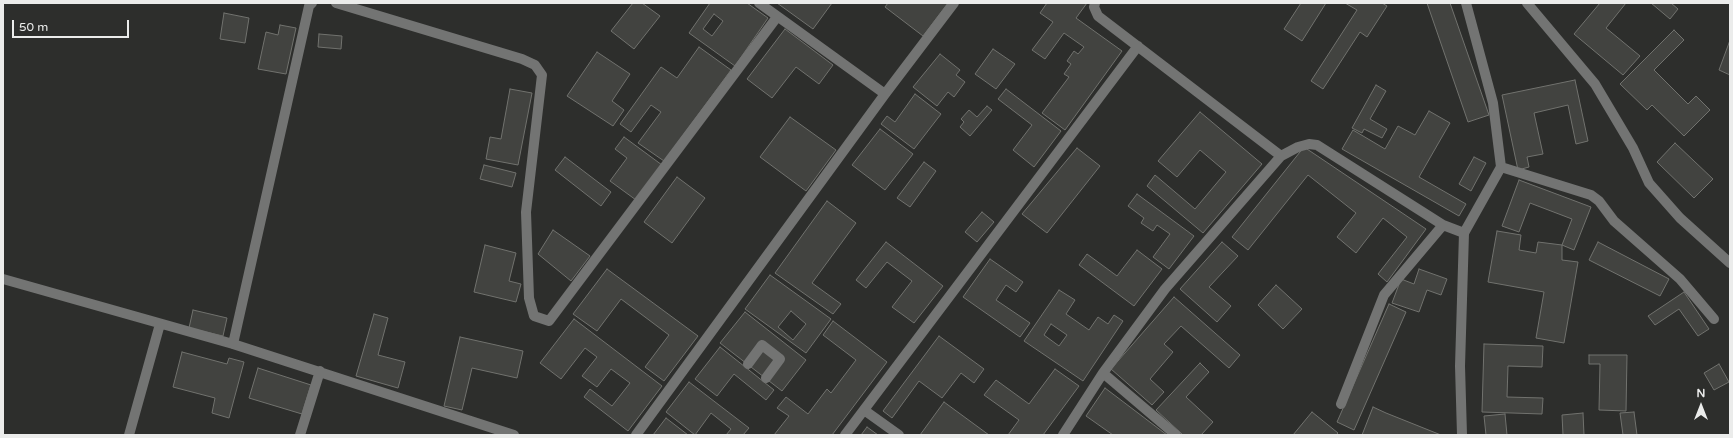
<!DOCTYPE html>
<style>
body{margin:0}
#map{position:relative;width:1733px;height:438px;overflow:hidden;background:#2d2e2c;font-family:"Varela Round",sans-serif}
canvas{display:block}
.frame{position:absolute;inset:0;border:4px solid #ebeceb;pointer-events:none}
.north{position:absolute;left:1681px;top:386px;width:40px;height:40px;-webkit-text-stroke:3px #2d2e2c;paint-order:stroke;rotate:0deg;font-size:11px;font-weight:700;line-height:16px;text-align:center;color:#ebeceb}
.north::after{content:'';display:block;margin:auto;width:14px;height:18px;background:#ebeceb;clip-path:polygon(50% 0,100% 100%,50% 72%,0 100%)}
.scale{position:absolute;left:12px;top:20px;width:117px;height:18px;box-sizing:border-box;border:2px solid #ebeceb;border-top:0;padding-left:5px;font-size:12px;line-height:14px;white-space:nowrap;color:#ebeceb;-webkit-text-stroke:3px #2d2e2c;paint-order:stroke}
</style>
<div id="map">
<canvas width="1733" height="438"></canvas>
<div class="frame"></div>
<div class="north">N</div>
<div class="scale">50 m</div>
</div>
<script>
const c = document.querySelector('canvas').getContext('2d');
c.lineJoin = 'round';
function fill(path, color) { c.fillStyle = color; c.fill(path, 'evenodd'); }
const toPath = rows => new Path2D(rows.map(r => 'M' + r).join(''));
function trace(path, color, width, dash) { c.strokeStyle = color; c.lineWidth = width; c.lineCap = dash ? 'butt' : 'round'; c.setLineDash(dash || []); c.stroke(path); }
const building = toPath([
 [633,3,642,3,660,16,634,49,611,31,633,3],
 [710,3,747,3,768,18,735,66,689,33,710,3],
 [714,14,723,21,712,36,703,29,714,14],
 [777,3,832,3,813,29,777,3],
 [888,3,948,3,923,36,885,7,888,3],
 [1047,3,1087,3,1076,18,1122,51,1065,130,1042,113,1069,77,1064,74,1071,64,1067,61,1074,51,1078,54,1084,47,1064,33,1045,59,1032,50,1053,22,1040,13,1047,3],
 [1301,3,1326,3,1302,41,1284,29,1301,3],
 [1345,3,1382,3,1387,6,1367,37,1360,32,1323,89,1311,81,1357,10,1345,3],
 [1427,3,1450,3,1489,115,1468,122,1427,3],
 [1600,3,1626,3,1606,28,1640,56,1623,75,1574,34,1600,3],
 [1651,3,1671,3,1678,9,1670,19,1651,3],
 [224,13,249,18,245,43,220,39,224,13],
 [280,25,296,28,286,74,258,69,266,32,278,35,280,25],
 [785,29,833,65,819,84,796,67,772,98,747,79,785,29],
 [1674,30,1684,40,1654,70,1688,104,1696,96,1710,110,1684,136,1652,105,1647,110,1620,84,1674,30],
 [319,34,342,36,341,49,318,47,319,34],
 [1729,43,1730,44,1730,75,1719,70,1729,43],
 [699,47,731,70,664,161,638,143,661,112,651,105,631,132,620,124,661,67,677,78,699,47],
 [993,49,1015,64,996,89,975,74,993,49],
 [597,52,630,74,612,101,624,110,613,126,567,96,597,52],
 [940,54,960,70,956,75,965,82,954,97,948,92,937,106,913,87,940,54],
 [1575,80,1588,141,1576,144,1568,105,1534,113,1543,154,1527,157,1529,167,1518,170,1502,95,1575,80],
 [1376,85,1386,91,1370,119,1387,129,1382,138,1364,129,1362,133,1352,128,1376,85],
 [510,89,532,93,518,165,486,159,490,137,501,139,510,89],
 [1006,89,1061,131,1034,167,1013,150,1032,125,998,99,1006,89],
 [915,94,941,114,914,149,881,124,887,116,895,122,915,94],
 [987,106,992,110,970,136,960,127,964,122,961,119,969,110,977,117,987,106],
 [1429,111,1450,123,1419,177,1466,204,1459,216,1342,149,1353,130,1385,149,1398,126,1415,135,1429,111],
 [1200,112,1262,164,1203,233,1147,186,1155,175,1195,209,1226,172,1200,150,1177,177,1158,161,1200,112],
 [790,117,836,150,806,191,760,157,790,117],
 [880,129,913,154,885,190,852,165,880,129],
 [624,137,662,165,636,200,610,181,627,158,615,149,624,137],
 [1675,143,1713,179,1694,198,1657,162,1675,143],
 [1304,147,1426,229,1387,282,1378,274,1407,237,1383,218,1356,253,1337,237,1356,213,1308,175,1248,250,1232,237,1304,147],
 [1077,148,1100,166,1047,233,1022,214,1077,148],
 [565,157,611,192,601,206,555,170,565,157],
 [1474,157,1486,163,1471,191,1459,184,1474,157],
 [924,162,936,171,910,207,897,198,924,162],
 [484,165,516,173,512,187,480,179,484,165],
 [677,177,705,198,672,243,644,222,677,177],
 [1519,180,1591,207,1574,250,1562,245,1572,219,1530,203,1519,232,1502,226,1519,180],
 [1137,194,1194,236,1169,269,1153,257,1170,234,1157,225,1153,231,1141,223,1144,218,1128,206,1137,194],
 [827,201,856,223,812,283,841,304,833,314,775,273,827,201],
 [982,212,994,222,977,242,965,232,982,212],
 [553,230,590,256,571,281,538,254,553,230],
 [1497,231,1521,235,1519,250,1536,253,1538,242,1562,245,1562,260,1578,262,1564,343,1536,338,1544,292,1488,282,1497,231],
 [886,242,943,286,914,323,892,307,912,281,887,262,866,288,856,280,886,242],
 [1222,242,1238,256,1209,287,1231,306,1217,322,1180,289,1222,242],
 [1598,242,1669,279,1660,296,1589,260,1598,242],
 [485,245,516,253,509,281,521,284,516,302,474,292,485,245],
 [1137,250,1162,269,1134,306,1079,265,1087,254,1117,276,1137,250],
 [990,259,1023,282,1016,292,1006,285,996,300,1030,323,1020,337,963,297,990,259],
 [607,269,698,336,664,381,645,367,669,335,621,299,597,331,573,314,607,269],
 [1419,269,1447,279,1441,295,1427,290,1419,312,1392,303,1401,279,1414,284,1419,269],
 [770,275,831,319,806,353,745,309,770,275],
 [791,311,806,324,793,340,778,327,791,311],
 [1276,285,1302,309,1283,329,1258,305,1276,285],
 [1059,290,1075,300,1066,314,1089,330,1098,317,1108,324,1114,315,1123,321,1083,381,1024,341,1059,290],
 [1051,324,1067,335,1059,346,1044,335,1051,324],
 [1684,292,1709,329,1698,336,1679,309,1655,325,1648,316,1684,292],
 [1174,297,1240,355,1229,368,1181,326,1164,344,1173,352,1150,379,1164,392,1152,405,1111,369,1174,297],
 [1389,304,1406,312,1354,430,1337,422,1389,304],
 [193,310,227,318,223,336,189,328,193,310],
 [745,312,806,360,782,391,720,343,745,312],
 [374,314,388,318,378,355,405,362,398,388,356,376,374,314],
 [574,319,662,386,628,431,584,397,590,389,612,406,630,383,611,369,597,387,582,376,597,357,585,348,561,379,540,363,574,319],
 [833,321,887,362,832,435,774,435,789,416,777,408,786,397,808,414,827,389,831,393,856,360,823,335,833,321],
 [939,336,984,369,974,383,961,373,942,398,919,381,892,418,883,411,939,336],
 [460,337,523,351,517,378,472,368,462,410,444,406,460,337],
 [1484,344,1543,346,1542,367,1508,366,1507,397,1543,398,1542,414,1482,412,1484,344],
 [720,347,774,390,766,400,734,374,717,396,695,379,720,347],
 [182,352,227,364,229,358,244,362,229,418,212,413,215,398,173,387,182,352],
 [1589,355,1627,355,1626,411,1599,410,1600,364,1589,364,1589,355],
 [1200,363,1209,372,1186,397,1213,422,1201,435,1183,435,1156,410,1200,363],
 [1719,364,1729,382,1714,390,1704,373,1719,364],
 [258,368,311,385,302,414,249,398,258,368],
 [1055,369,1079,386,1043,435,1008,435,1019,420,984,395,996,380,1029,404,1055,369],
 [689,382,749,428,743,435,726,435,731,429,711,413,695,435,666,412,689,382],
 [1105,388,1167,435,1113,435,1086,416,1105,388],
 [944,402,989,435,920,435,944,402],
 [1373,407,1386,413,1441,435,1362,435,1373,407],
 [1312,412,1338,433,1336,435,1293,435,1312,412],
 [1634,412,1637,435,1623,435,1620,413,1634,412],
 [1583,413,1584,435,1563,435,1562,415,1583,413],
 [1505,414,1507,435,1486,435,1484,416,1505,414],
 [666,418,688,435,653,435,666,418],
 [867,427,878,435,861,435,867,427]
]);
const minor = toPath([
 [336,3,522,59,535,65,542,75,526,212,529,298,534,316,549,321,777,17],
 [759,3,885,94],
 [1095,3,1094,7,1098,16,1281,156],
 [1527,3,1595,84,1633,148,1649,183,1680,218,1730,263],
 [1501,167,1591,195,1599,201,1614,221,1680,279,1714,319],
 [3,279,233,344,514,435],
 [233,344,309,6,312,3],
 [748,364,762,345,780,359,766,378],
 [1103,373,1176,435],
 [1341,404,1384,295,1443,225],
 [864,410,899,435],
 [129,435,160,324],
 [300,435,320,371],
 [636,435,885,94,954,3],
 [845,435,1138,46],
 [1063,435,1103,373,1165,289,1281,156,1298,147,1309,144,1317,145,1443,225,1464,233],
 [1462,435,1460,366,1464,233,1501,167,1493,103,1466,3]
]);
fill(building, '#424340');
trace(building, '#71726e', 1);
trace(minor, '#737473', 10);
</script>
